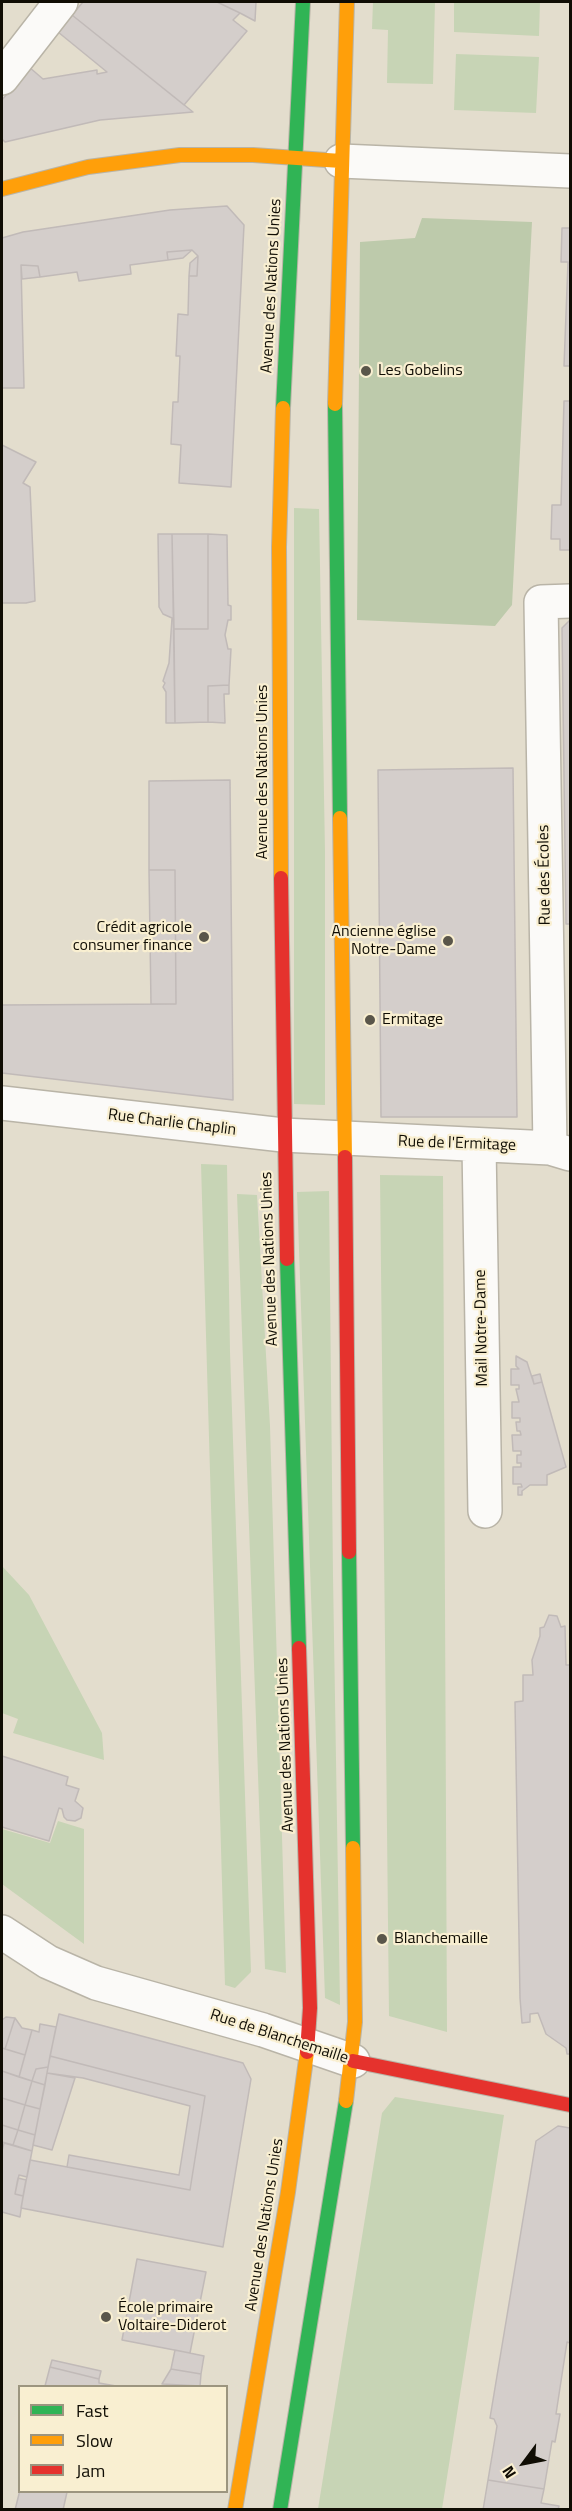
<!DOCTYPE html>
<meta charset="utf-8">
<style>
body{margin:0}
#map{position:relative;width:572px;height:2511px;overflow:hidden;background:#e3ddcd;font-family:"Titillium Web",sans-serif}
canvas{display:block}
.frame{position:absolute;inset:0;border:3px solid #100d04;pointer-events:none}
.legend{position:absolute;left:18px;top:2385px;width:210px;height:108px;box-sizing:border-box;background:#f9efd1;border:2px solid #9c957f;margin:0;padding:8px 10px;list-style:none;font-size:18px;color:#100d04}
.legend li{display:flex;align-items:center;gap:12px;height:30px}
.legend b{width:30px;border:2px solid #9c957f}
.north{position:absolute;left:494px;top:2433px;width:60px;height:60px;-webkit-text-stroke:4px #f9efd1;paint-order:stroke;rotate:238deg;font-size:16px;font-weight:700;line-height:24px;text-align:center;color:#100d04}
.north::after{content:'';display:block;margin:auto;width:21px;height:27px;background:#100d04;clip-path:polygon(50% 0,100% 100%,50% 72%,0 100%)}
</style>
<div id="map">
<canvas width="572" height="2511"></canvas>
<div class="frame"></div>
<ul class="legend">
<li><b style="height:8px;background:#30b455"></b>Fast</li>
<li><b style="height:8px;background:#ff9f0a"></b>Slow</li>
<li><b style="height:8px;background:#e5322d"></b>Jam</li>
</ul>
<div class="north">N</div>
</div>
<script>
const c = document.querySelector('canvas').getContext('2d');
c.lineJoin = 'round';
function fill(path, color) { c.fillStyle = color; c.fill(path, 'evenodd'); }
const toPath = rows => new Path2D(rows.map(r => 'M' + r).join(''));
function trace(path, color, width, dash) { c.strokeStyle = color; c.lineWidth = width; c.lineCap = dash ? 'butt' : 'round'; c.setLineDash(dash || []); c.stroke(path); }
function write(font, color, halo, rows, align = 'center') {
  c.font = font + ' "Titillium Web",sans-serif'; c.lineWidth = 4.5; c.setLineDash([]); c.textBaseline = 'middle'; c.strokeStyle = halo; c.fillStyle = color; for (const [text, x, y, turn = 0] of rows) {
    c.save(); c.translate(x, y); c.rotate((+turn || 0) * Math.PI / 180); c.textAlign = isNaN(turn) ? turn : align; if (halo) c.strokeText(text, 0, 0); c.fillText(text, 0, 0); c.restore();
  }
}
const green = toPath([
 [373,2,435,2,433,84,387,83,388,30,372,29],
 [454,2,540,2,539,36,454,32],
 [456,54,539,57,536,113,454,110],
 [294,508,319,509,325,852,325,1105,294,1104],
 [201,1164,227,1165,230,1352,251,1972,235,1988,225,1985],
 [380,1175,443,1176,447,2032,389,2016],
 [329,1191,333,1576,340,2005,325,1998,297,1192],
 [237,1194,257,1195,270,1426,286,1973,265,1969],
 [2,1566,29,1595,102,1733,104,1760,13,1733,18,1719,2,1713],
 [58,1821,84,1829,84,1944,2,1884,2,1829,50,1843],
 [395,2097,504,2115,442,2509,318,2509,382,2113]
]);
const forest = toPath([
 [422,218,532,222,512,605,495,626,357,620,360,242,415,238]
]);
const building = toPath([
 [83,2,217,2,240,13,233,20,247,31,184,105,72,15,83,2],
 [217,2,256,2,255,21,240,13,217,2],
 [72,15,193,112,100,120,5,142,2,139,2,100,29,67,43,79,97,70,97,74,107,72,58,32,72,15],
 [227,206,244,225,231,487,179,483,181,445,171,444,173,402,178,402,180,356,176,356,178,314,188,315,189,276,197,276,198,256,192,250,167,252,168,260,130,265,131,274,79,281,77,272,40,277,38,266,21,265,24,388,2,388,2,238,23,232,170,210,227,206],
 [562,228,570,228,570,366,564,366,568,262,561,262,562,228],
 [192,250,183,258,168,260,167,252,192,250],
 [198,256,197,276,189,276,190,263,198,256],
 [21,265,38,266,40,277,22,279,21,265],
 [564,401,570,401,570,550,560,550,560,539,551,539,552,505,561,505,564,401],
 [2,445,36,462,23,483,30,487,35,601,26,603,2,603,2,445],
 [158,534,172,534,175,723,166,723,166,692,163,687,165,683,163,681,169,663,172,618,163,614,159,607,158,534],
 [172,534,208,534,208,629,174,629,172,534],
 [208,534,227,535,228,605,231,606,231,620,228,620,225,635,228,649,231,649,229,685,208,686,208,722,175,723,174,629,208,629,208,534],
 [570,620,570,924,566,924,562,628,570,620],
 [229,685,229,694,224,694,225,723,208,722,208,686,229,685],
 [513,768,517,1117,381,1117,378,770,513,768],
 [230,780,233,1100,2,1073,2,1005,176,1004,175,870,149,870,149,781,230,780],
 [149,870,175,870,176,1004,151,1004,149,870],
 [516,1356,527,1362,534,1384,542,1382,566,1467,547,1475,547,1485,530,1485,522,1491,522,1495,518,1495,518,1487,522,1487,521,1484,513,1484,513,1467,521,1467,521,1463,517,1463,517,1455,521,1455,521,1451,513,1451,512,1435,521,1435,520,1431,517,1431,516,1422,520,1422,520,1418,512,1418,512,1402,519,1402,516,1389,519,1389,519,1385,511,1385,511,1369,519,1369,516,1366,516,1356],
 [540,1374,542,1382,534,1384,532,1376,540,1374],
 [549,1615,557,1616,561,1627,565,1626,566,1665,570,1665,570,2054,567,2054,566,2048,546,2034,538,2013,530,2014,530,2022,522,2023,520,1998,515,1702,523,1701,523,1675,533,1675,532,1660,540,1636,540,1628,544,1627,549,1615],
 [2,1756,68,1777,66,1785,79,1789,75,1801,83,1808,81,1818,75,1821,67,1820,64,1817,62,1809,59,1808,49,1841,2,1827,2,1756],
 [59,2014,243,2063,251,2079,223,2247,21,2208,30,2160,190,2190,205,2096,50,2056,59,2014],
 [6,2017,15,2018,5,2049,2,2048,2,2020,6,2017],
 [15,2018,22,2028,32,2030,25,2055,5,2049,15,2018],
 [40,2024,56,2027,48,2067,36,2069,32,2081,19,2077,32,2030,39,2032,40,2024],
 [2,2048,25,2055,19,2077,2,2071,2,2048],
 [50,2056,205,2096,190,2190,67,2167,69,2155,179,2175,190,2106,83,2078,47,2073,50,2056],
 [48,2067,45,2085,32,2081,36,2069,48,2067],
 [2,2071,32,2081,25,2105,2,2098,2,2071],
 [47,2073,75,2078,52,2150,33,2145,47,2073],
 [32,2081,45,2085,40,2109,25,2105,32,2081],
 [2,2098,25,2105,18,2130,2,2125,2,2098],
 [25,2105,40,2109,35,2135,18,2130,25,2105],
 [2,2125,18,2130,13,2145,2,2142,2,2125],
 [558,2126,570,2128,570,2343,567,2342,556,2414,560,2414,555,2442,552,2441,544,2489,488,2480,497,2426,494,2419,490,2418,536,2141,558,2126],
 [18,2130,35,2135,32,2151,13,2145,18,2130],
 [4,2143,32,2151,27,2177,19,2175,15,2194,23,2196,20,2217,2,2212,2,2151,4,2143],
 [18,2178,26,2180,23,2196,15,2194,18,2178],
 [137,2259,206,2272,190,2353,122,2340,137,2259],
 [175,2350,204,2356,201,2374,171,2369,175,2350],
 [52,2360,101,2371,99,2379,50,2367,52,2360],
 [50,2367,99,2379,99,2383,116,2386,45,2386,50,2367],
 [171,2369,201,2374,200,2386,162,2384,171,2369],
 [488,2480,544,2489,541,2503,559,2506,558,2510,483,2510,488,2480],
 [20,2490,67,2492,63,2510,15,2510,20,2490]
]);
const street = toPath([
 [2,78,61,2],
 [341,161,570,171],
 [2,1103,283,1135,550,1148,570,1154],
 [479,1145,485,1511],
 [550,1148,541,602,570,601],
 [2,1932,48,1962,96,1983,263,2030,353,2061]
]);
const fast = toPath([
 [335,404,340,818],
 [283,408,303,2],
 [287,1259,299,1648],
 [349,1552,353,1848],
 [280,2510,346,2101]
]);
const slow = toPath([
 [2,189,88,167,180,155,253,155,341,161],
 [335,404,347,2],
 [340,818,345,1157],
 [281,878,279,547,283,408],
 [346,2101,355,2022,353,1848],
 [235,2510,288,2192,307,2052]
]);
const jam = toPath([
 [281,878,287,1259],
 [345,1157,349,1552],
 [299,1648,310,2008,307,2052],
 [353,2061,570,2105]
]);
const markers = [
 [366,371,6,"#5a564a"],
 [204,937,6,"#5a564a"],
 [448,941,6,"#5a564a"],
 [370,1020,6,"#5a564a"],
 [382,1939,6,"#5a564a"],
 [106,2317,6,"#5a564a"]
];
const streetNames = [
 ["Avenue des Nations Unies",272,286,-87],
 ["Avenue des Nations Unies",263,772,-90],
 ["Rue des Écoles",545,875,-91],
 ["Rue Charlie Chaplin",172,1123,7],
 ["Rue de l'Ermitage",457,1144,2],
 ["Avenue des Nations Unies",270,1259,-92],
 ["Mail Notre-Dame",482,1328,-91],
 ["Avenue des Nations Unies",286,1745,-92],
 ["Rue de Blanchemaille",279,2037,18],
 ["Avenue des Nations Unies",265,2225,-81]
];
const poiNames = [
 ["Les Gobelins",378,371],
 ["Crédit agricole",192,928,"right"],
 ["consumer finance",192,946,"right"],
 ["Ancienne église",436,932,"right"],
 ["Notre-Dame",436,950,"right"],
 ["Ermitage",382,1020],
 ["Blanchemaille",394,1939],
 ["École primaire",118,2308],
 ["Voltaire-Diderot",118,2326]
];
fill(green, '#c7d4b5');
fill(forest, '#bdcaab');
fill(building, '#d4cecb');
trace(building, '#c1bab8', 1.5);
trace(street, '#b9b4a7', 36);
trace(fast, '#b9b4a7', 16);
trace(slow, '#b9b4a7', 16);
trace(jam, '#b9b4a7', 16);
trace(street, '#fbfaf8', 33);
trace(fast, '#30b455', 14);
trace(slow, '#ff9f0a', 14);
trace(jam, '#e5322d', 14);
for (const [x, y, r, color] of markers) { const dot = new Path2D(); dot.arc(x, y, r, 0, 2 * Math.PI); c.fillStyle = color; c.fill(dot); trace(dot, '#f9efd1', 2); }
write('16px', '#100d04', '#f9efd1', streetNames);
write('16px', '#100d04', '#f9efd1', poiNames, 'left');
</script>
